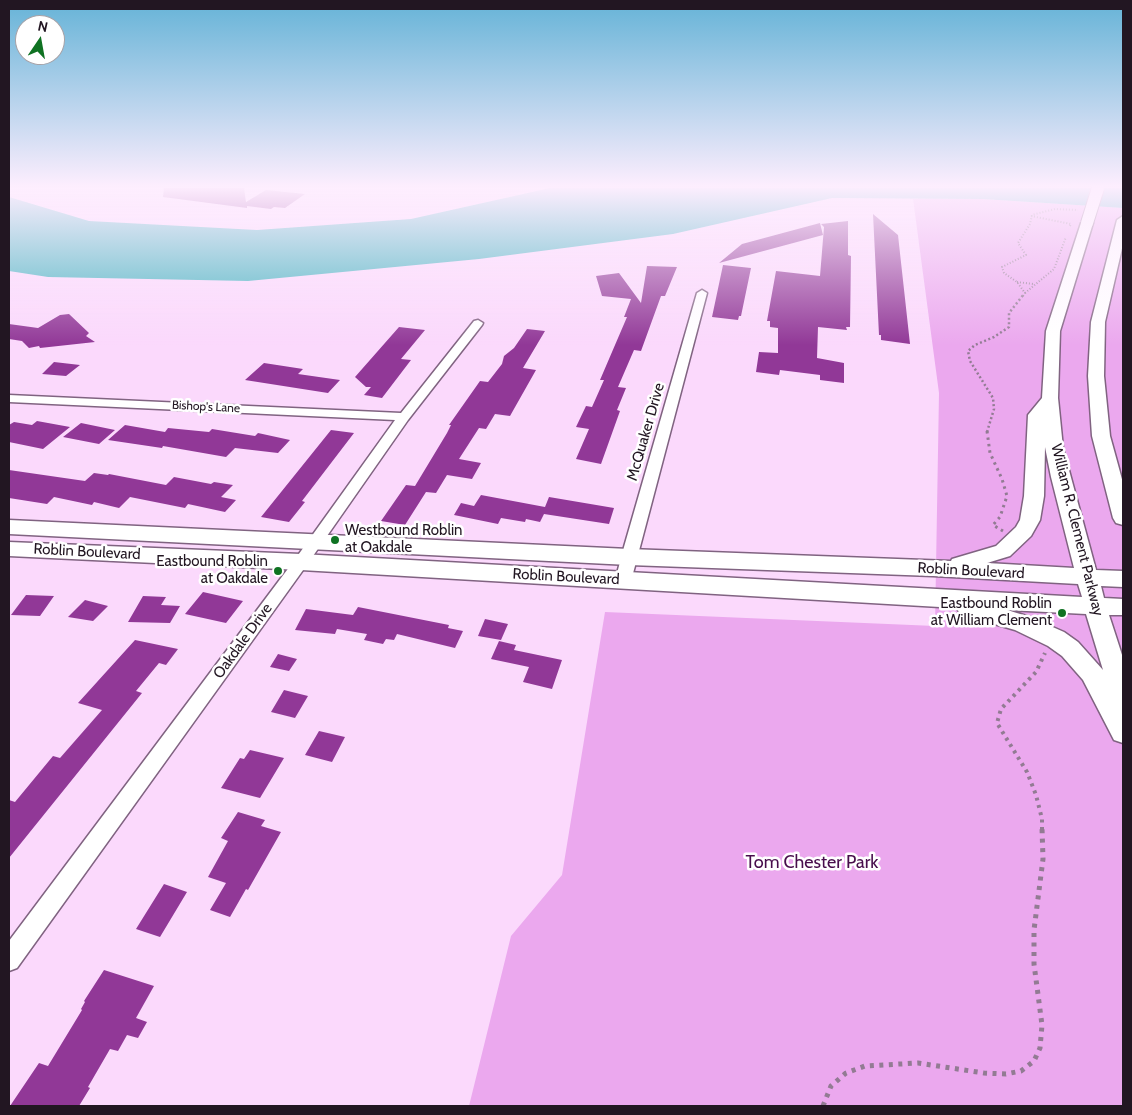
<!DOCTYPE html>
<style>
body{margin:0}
#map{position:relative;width:1132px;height:1115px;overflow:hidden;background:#fbd9fc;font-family:Cabin,sans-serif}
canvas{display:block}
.frame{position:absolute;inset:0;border:10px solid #221622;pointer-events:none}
.north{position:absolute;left:15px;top:15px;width:50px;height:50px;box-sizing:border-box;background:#fff;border:1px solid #a7a2a7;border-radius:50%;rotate:12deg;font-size:14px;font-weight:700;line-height:20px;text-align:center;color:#221622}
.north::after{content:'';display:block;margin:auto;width:18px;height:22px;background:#0f7222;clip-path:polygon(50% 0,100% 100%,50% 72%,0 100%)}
</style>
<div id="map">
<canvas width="1132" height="1115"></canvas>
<div class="frame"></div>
<div class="north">N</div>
</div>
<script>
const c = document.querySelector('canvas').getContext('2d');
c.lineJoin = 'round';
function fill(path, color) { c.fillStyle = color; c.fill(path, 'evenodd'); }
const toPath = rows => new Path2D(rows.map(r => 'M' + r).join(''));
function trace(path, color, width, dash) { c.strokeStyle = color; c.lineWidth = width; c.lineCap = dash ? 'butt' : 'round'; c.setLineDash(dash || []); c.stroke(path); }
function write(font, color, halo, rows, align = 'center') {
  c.font = font + ' Cabin,sans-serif'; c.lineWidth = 5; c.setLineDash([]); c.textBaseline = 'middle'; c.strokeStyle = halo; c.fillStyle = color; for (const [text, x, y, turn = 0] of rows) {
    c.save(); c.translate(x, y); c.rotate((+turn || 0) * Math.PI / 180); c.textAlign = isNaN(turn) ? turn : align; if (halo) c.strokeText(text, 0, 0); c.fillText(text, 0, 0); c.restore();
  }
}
const green = toPath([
 [913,199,983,199,1123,208,1123,1106,469,1106,511,936,562,875,605,612,935,626,939,393]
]);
const water = toPath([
 [550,188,1123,188,1123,208,983,199,832,198,673,234,479,259,248,281,48,277,9,271,9,197,89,221,257,230,411,219]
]);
const building = toPath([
 [164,188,244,188,246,202,266,190,305,194,285,208,274,207,271,209,247,206,247,208,163,197],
 [873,214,898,235,910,344,881,340,881,335,879,335],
 [848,221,848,255,851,256,850,327,846,327,847,330,818,327,817,358,844,363,844,383,820,380,820,375,780,370,779,375,756,372,759,352,778,353,778,328,770,327,770,321,767,321,776,271,820,276,824,227,821,224],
 [820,223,823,235,719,263,742,244],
 [723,265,751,268,741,316,739,316,738,320,712,317],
 [647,266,677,267,665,296,661,296,641,351,634,350,618,387,626,388,617,410,620,411,601,464,576,459,589,429,576,427,586,406,592,407,604,380,600,380,627,317,624,317,631,299,602,296,596,276,619,273,641,303],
 [69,314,89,333,86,336,95,342,40,348,39,346,29,348,22,341,9,339,9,324,38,328,60,315],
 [399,327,425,330,401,359,411,360,382,398,364,395,371,387,366,387,355,377],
 [527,329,545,331,523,368,536,370,510,416,495,414,486,429,479,428,459,459,481,463,472,479,447,475,436,493,426,492,405,525,381,521,406,485,415,486,447,433,451,425,449,425,480,381,488,382,502,364,504,356,514,348],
 [54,362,80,365,66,376,42,374],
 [264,363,303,369,298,374,340,380,328,393,245,380],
 [37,421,70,427,43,449,9,442,9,425,14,422,32,425],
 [81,423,115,430,99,444,63,437],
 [125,425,165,432,168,428,209,432,212,429,255,436,258,433,290,440,278,453,235,448,226,457,163,446,162,448,108,440],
 [331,430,354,433,302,501,305,502,289,522,261,517],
 [9,470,85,481,94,473,108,475,109,474,166,485,174,477,211,484,214,482,233,485,221,497,236,500,225,512,188,504,185,508,130,497,119,508,94,502,92,505,54,497,47,504,9,498],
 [481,495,545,507,549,497,614,508,609,524,544,514,540,522,526,519,525,522,501,518,498,524,454,515,461,503,474,506],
 [203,592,243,601,226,623,185,614],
 [26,595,54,596,40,616,11,615],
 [143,596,166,597,161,605,180,606,170,623,128,622],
 [85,600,108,606,93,621,68,617],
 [358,607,449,625,448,628,463,631,455,648,397,634,394,640,386,639,383,644,364,640,367,634,337,629,335,634,295,630,306,609,353,615],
 [485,619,508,624,501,640,478,636],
 [135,640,178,649,166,665,159,663,136,691,142,693,9,858,9,800,15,802,53,756,60,758,102,710,78,703],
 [499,641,516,645,514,650,562,660,552,689,523,682,529,667,491,659],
 [278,654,297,659,289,671,270,667],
 [284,690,308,696,295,718,271,712],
 [319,731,345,737,332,762,305,755],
 [250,750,284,758,260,798,221,788,240,758,244,759],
 [238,812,265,820,261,826,281,832,248,890,246,889,230,917,210,910,226,883,208,877,228,841,221,838],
 [164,884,187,892,160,937,136,929],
 [104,970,154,986,136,1018,147,1022,138,1038,127,1035,118,1051,110,1049,88,1087,90,1088,79,1106,10,1106,39,1063,48,1066,82,1010,81,1009,85,1002,84,1001]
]);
const pathFar4 = toPath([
 [1031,216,1071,224,1070,226],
 [1017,282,1033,284],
 [1025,293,1054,269,1066,237],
 [1023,296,1025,293,1017,282,1004,273,1002,267,1026,255,1018,243,1030,224,1032,215,1055,209,1078,210]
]);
const pathFar3 = toPath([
 [987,432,994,409,993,398,970,361,968,351,975,345,994,337,1009,327,1009,313,1024,294]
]);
const pathFar2 = toPath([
 [987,431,990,453,1002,479,1007,496,1000,517,993,525,1003,531]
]);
const pathFar1 = toPath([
 [1042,830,1042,819,1036,795,1027,772,997,723,1001,709,1036,672,1045,653]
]);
const path = toPath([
 [823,1106,831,1086,846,1073,865,1066,918,1063,984,1073,1006,1074,1021,1071,1034,1061,1040,1048,1042,1025,1034,964,1034,930,1043,859,1042,828]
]);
const minor = toPath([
 [702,290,707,293,631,581,628,585,623,587,618,585,615,581,624,547,697,293,702,290],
 [478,320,483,323,482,325,408,420,306,566,17,968,9,971,9,941,296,558,395,420,9,402,9,395,401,413,474,321,478,320]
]);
const secondary = toPath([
 [1123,216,1123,244,1105,322,1104,376,1110,436,1123,483,1123,525,1116,523,1113,518,1092,436,1088,376,1091,322,1117,220,1123,216],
 [1087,219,1093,223,1060,331,1058,398,1063,448,1096,570,1123,571,1123,587,1101,586,1104,598,1123,599,1123,615,1109,615,1123,658,1123,743,1114,740,1083,680,1062,656,1048,646,1015,630,960,614,957,608,301,570,9,556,9,542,301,554,1082,597,1078,584,933,576,629,565,9,534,9,520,629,549,951,561,952,559,996,546,1016,527,1020,520,1024,496,1028,415,1042,398,1046,331,1081,223,1087,219],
 [1045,447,1051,477,1074,568,987,563,1010,556,1031,536,1040,520,1044,496,1045,447],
 [1007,610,1086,614,1103,670,1078,642,1064,632,1030,617,1007,610]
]);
const secondaryBridge = toPath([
 [1087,223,1098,188]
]);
const markers = [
 [335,540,5,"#0f7222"],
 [278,571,5,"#0f7222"],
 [1062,613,5,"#0f7222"]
];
const farStreetnames = [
 ["Bishop's Lane",206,407,3]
];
const streetNames = [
 ["McQuaker Drive",646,432,-74],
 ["William R. Clement Parkway",1077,530,76],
 ["Roblin Boulevard",87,552,3],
 ["Roblin Boulevard",971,571,3],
 ["Roblin Boulevard",566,577,3],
 ["Oakdale Drive",243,641,-54]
];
const poiNames = [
 ["Westbound Roblin",345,531,"left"],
 ["at Oakdale",345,548,"left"],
 ["Eastbound Roblin",268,562],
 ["at Oakdale",268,579],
 ["Eastbound Roblin",1052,604],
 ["at William Clement",1052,621]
];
const nearParknames = [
 ["Tom Chester Park",812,863]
];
fill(green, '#eba8ee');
fill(water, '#41b2be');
fill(building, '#913897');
trace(minor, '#806381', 3);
trace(secondary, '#806381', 3);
trace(pathFar4, '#927b93', 2, [1, 2]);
trace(pathFar3, '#927b93', 2.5, [2, 2.5]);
trace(pathFar2, '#927b93', 3, [2.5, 4]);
trace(pathFar1, '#927b93', 4, [3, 4.5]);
trace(path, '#927b93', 5, [4, 5.5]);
fill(minor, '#fff');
fill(secondary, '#fff');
trace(secondaryBridge, '#806381', 14, []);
trace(secondaryBridge, '#fff', 12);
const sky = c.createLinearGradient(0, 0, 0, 345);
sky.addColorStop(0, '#65b3d7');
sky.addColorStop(0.54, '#fdeefe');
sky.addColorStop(1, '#fdeefe00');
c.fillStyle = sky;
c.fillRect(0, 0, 1132, 345);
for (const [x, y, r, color] of markers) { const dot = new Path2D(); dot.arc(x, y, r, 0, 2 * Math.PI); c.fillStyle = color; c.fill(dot); trace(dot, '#fff', 2); }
write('12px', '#221622', '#fff', farStreetnames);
write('15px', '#221622', '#fff', streetNames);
write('15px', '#221622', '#fff', poiNames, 'right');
write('18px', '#480d4c', '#fff', nearParknames);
</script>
